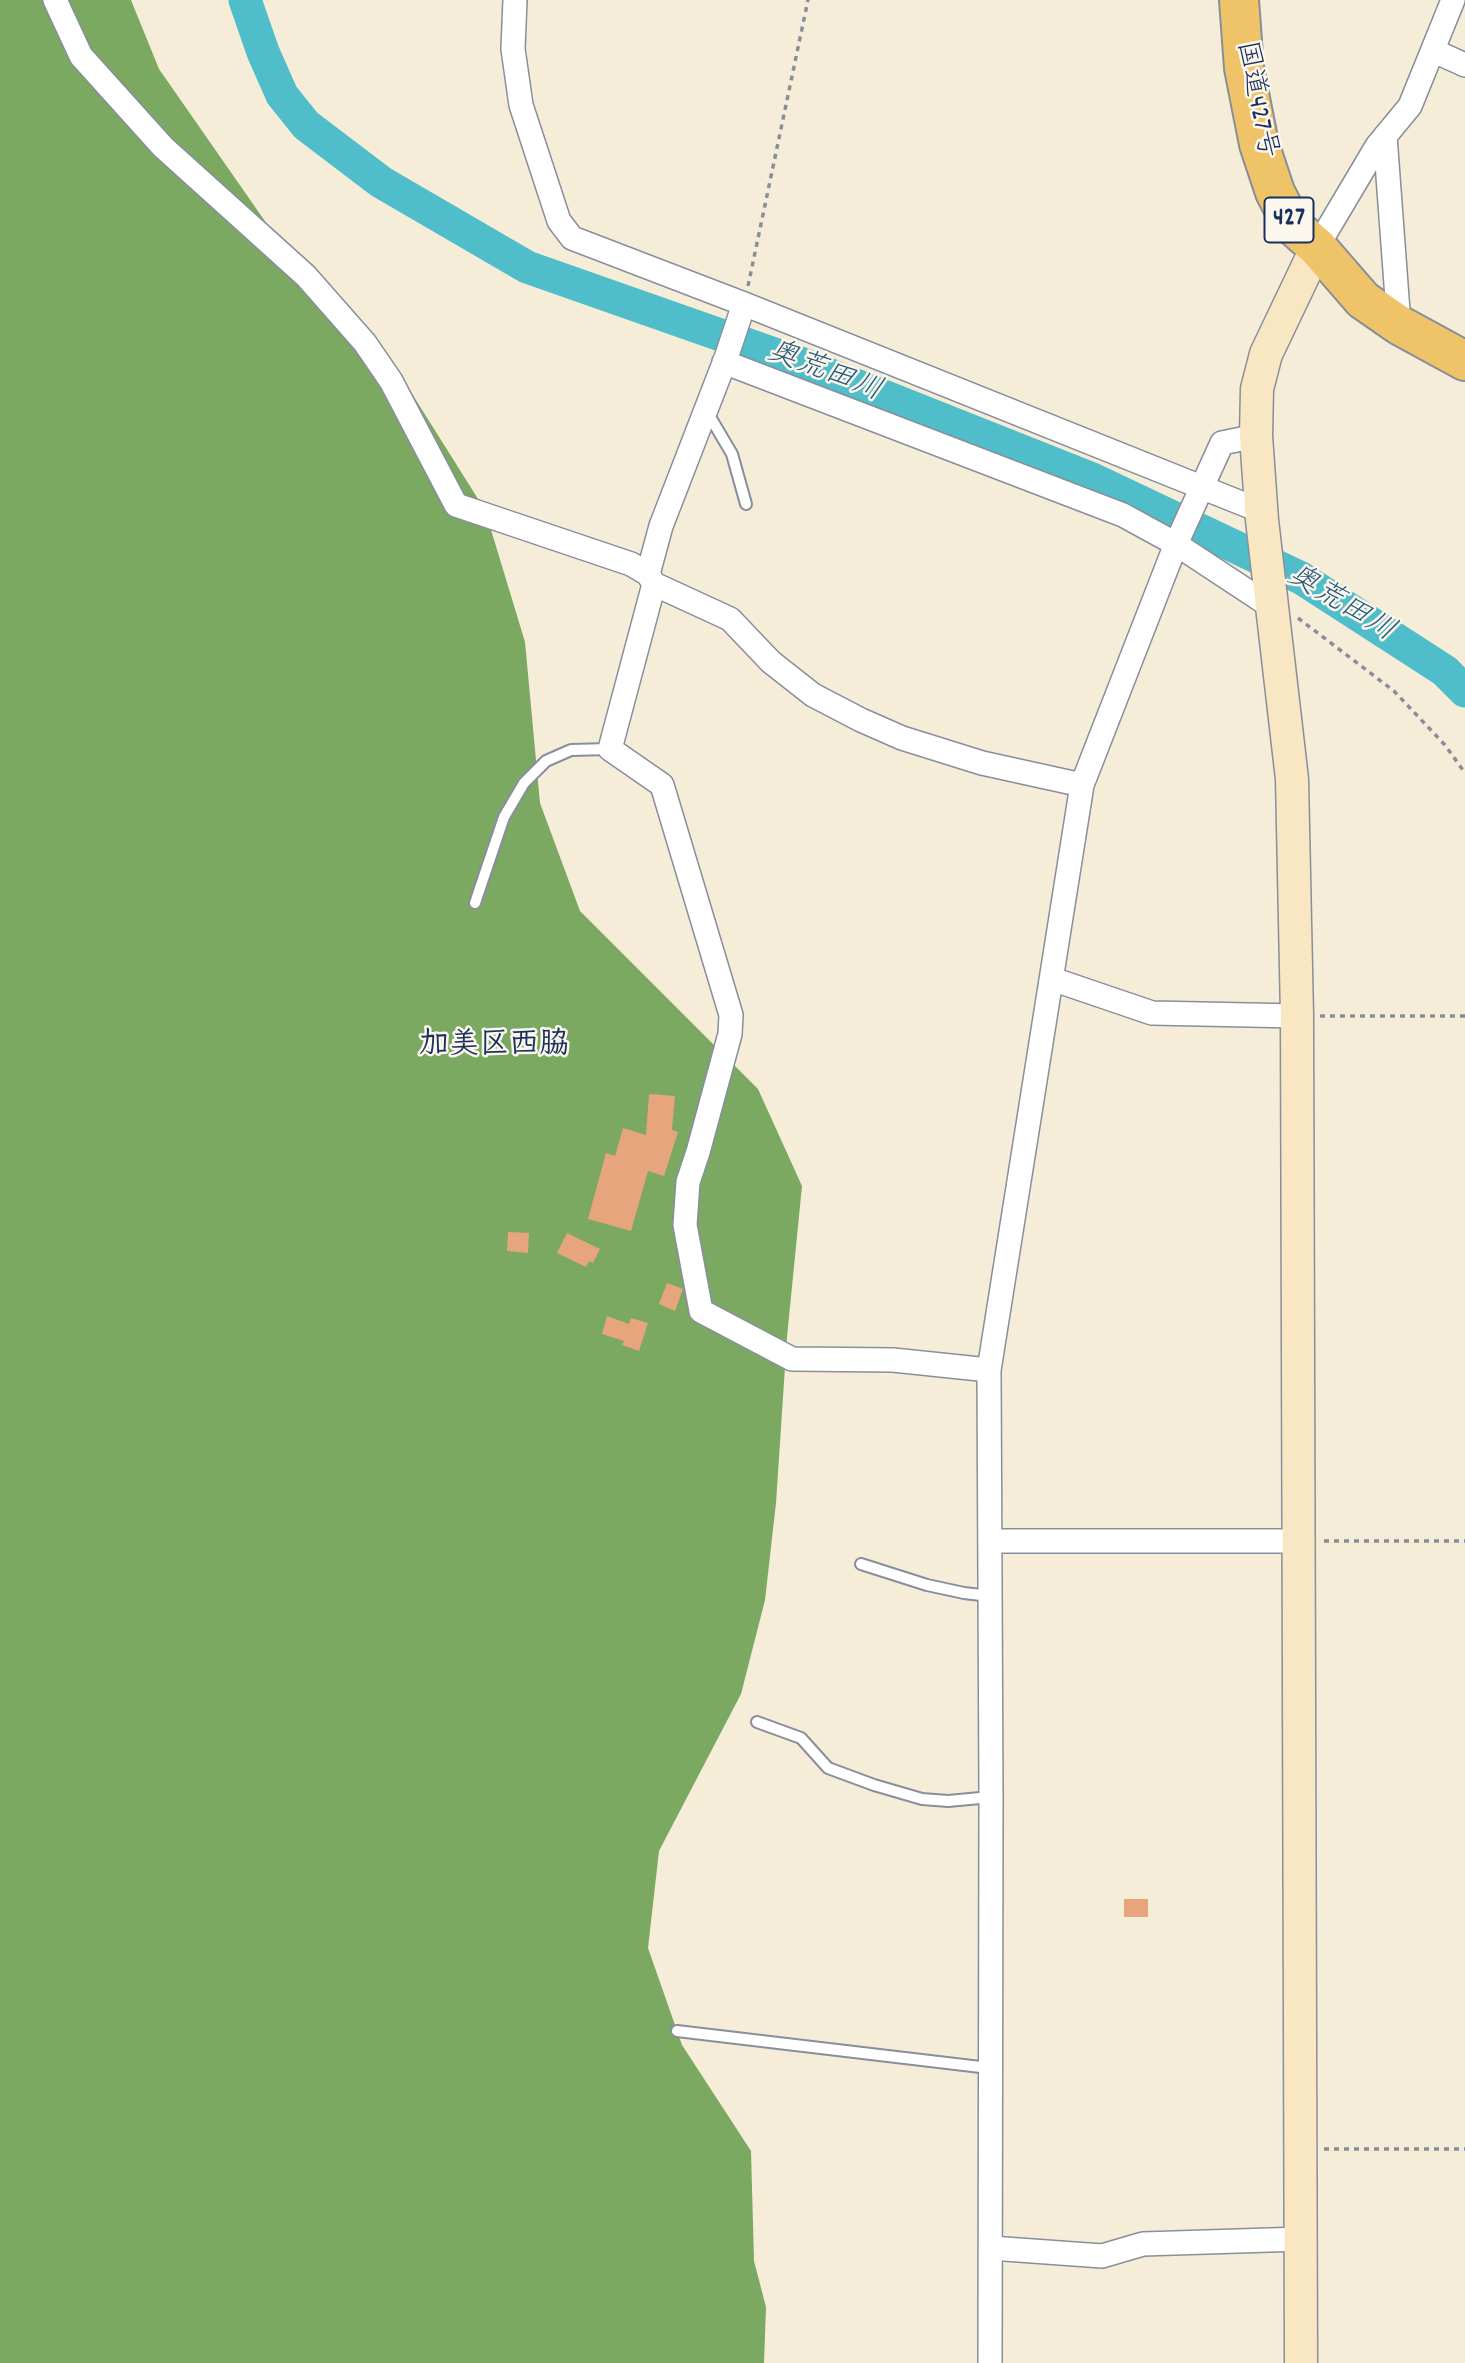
<!DOCTYPE html>
<meta charset="utf-8">
<style>
body{margin:0}
canvas{display:block;background:#f5edd8}
</style>
<canvas width="1465" height="2363"></canvas>
<script>
const c = document.querySelector('canvas').getContext('2d');
c.lineJoin = 'round';
function fill(path, color) { c.fillStyle = color; c.fill(path, 'evenodd'); }
const toPath = rows => new Path2D(rows.map(r => 'M' + r).join(''));
function trace(path, color, width, dash) { c.strokeStyle = color; c.lineWidth = width; c.lineCap = dash ? 'butt' : 'round'; c.setLineDash(dash || []); c.stroke(path); }
function write(font, color, halo, rows, align = 'center') {
  c.font = font + ' Dekko,"Klee One",sans-serif'; c.lineWidth = 5; c.setLineDash([]); c.textBaseline = 'middle'; c.strokeStyle = halo; c.fillStyle = color; for (const [text, x, y, turn = 0] of rows) {
    c.save(); c.translate(x, y); c.rotate((+turn || 0) * Math.PI / 180); c.textAlign = isNaN(turn) ? turn : align; if (halo) c.strokeText(text, 0, 0); c.fillText(text, 0, 0); c.restore();
  }
}
const forest = toPath([
 [0,0,131,0,159,69,276,237,392,362,485,510,525,642,540,803,580,911,758,1089,802,1186,787,1337,776,1503,765,1600,741,1694,659,1851,648,1948,682,2045,751,2151,754,2261,766,2307,764,2363,0,2363]
]);
const river = toPath([
 [245,0,263,52,282,95,306,125,381,182,527,267,803,364,1090,478,1301,578,1445,671,1465,691]
]);
const building = toPath([
 [649,1094,675,1096,672,1130,678,1132,664,1176,648,1171,631,1231,588,1219,606,1153,615,1156,623,1128,646,1135],
 [508,1232,529,1233,528,1253,507,1251],
 [567,1233,600,1249,593,1263,589,1261,586,1267,557,1253],
 [667,1283,683,1289,675,1311,659,1304],
 [607,1316,629,1324,631,1318,648,1323,639,1351,622,1345,624,1341,602,1334],
 [1124,1899,1148,1899,1148,1917,1124,1917]
]);
const path = toPath([
 [748,286,808,0],
 [1298,618,1394,691,1445,745,1465,773],
 [1320,1016,1465,1016],
 [1324,1541,1465,1541],
 [1324,2149,1465,2149]
]);
const lane = toPath([
 [706,410,732,454,746,504],
 [475,903,504,817,524,783,546,761,571,750,610,749],
 [861,1564,927,1585,964,1593,990,1596],
 [757,1722,801,1738,828,1768,874,1785,922,1799,948,1801,991,1797],
 [677,2031,989,2068]
]);
const street = toPath([
 [55,0,81,56,163,147,306,276,365,343,391,381,456,505,631,564,648,574,654,584,730,619,771,662,813,695,861,720,902,738,982,763,1082,785],
 [515,0,513,49,521,105,559,221,572,238,744,304,1261,511],
 [1434,51,1465,65],
 [1385,136,1399,325],
 [1317,247,1377,146,1410,106,1453,0],
 [724,362,1123,515,1176,544,1273,608],
 [648,574,661,526,726,358,744,304],
 [654,584,610,749,662,785,731,1015,730,1034,698,1152,688,1182,685,1225,701,1311,792,1359,893,1360,989,1370],
 [1052,979,1152,1013,1297,1016],
 [990,1541,1298,1541],
 [991,2248,1102,2256,1143,2244,1301,2239],
 [990,2363,991,1797,989,1370,1082,785,1176,544,1222,443,1256,436]
]);
const secondary = toPath([
 [1301,2363,1297,1016,1292,779,1262,520,1256,436,1257,389,1266,354,1317,247]
]);
const highway = toPath([
 [1239,0,1244,68,1259,144,1275,192,1292,225,1317,247,1363,300,1399,325,1465,361]
]);
const shields = [
 [1289,220,49]
];
const shieldNames = [
 ["427",1289,220]
];
const streetNames = [
 ["国道427号",1254,100,79]
];
const waterNames = [
 ["奥荒田川",824,374,21],
 ["奥荒田川",1340,606,31]
];
const neighbourhoodNames = [
 ["加美区西脇",494,1048]
];
fill(forest, '#7ba962');
trace(river, '#50bdca', 33);
fill(building, '#e6a57c');
trace(lane, '#888e9b', 14);
trace(street, '#888e9b', 26);
trace(secondary, '#888e9b', 35);
trace(highway, '#888e9b', 42);
trace(path, '#888e9b', 3.5, [5, 5]);
trace(lane, '#fff', 10);
trace(street, '#fff', 23);
trace(secondary, '#f9e7c3', 32);
trace(highway, '#efc469', 38);
for (const [x, y, w] of shields) { const box = new Path2D(); box.roundRect(x - w / 2, y - 22.5, w, 45, 5); c.fillStyle = '#fbf7ec'; c.fill(box); trace(box, '#1b2f5e', 2); }
write('bold 26px', '#1b2f5e', null, shieldNames);
write('28px', '#1b2f5e', '#fbf7ec', streetNames);
write('italic 30px', '#2b5a7e', '#fbf7ec', waterNames);
write('bold 30px', '#1b2f5e', '#fbf7ec', neighbourhoodNames);
</script>
